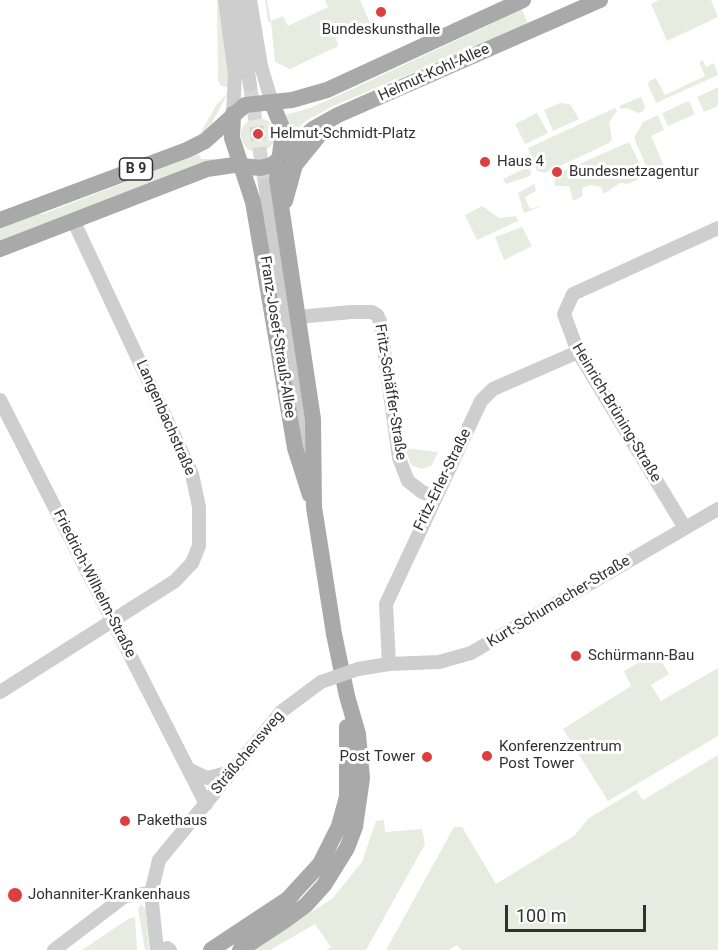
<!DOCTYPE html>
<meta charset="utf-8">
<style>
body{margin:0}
#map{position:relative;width:718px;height:950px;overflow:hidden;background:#fff;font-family:Roboto,sans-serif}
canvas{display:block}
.scale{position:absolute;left:505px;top:905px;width:141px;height:27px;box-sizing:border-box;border:3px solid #313131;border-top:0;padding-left:8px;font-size:18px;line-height:21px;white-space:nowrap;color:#313131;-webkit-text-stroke:4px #fff;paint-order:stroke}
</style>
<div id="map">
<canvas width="718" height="950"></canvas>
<div class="scale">100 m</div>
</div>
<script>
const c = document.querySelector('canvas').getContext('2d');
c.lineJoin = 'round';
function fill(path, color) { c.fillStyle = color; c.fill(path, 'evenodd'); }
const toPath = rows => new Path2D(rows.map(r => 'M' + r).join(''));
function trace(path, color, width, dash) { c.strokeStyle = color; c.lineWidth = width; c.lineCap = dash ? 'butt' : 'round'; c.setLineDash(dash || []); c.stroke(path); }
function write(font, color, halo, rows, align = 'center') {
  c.font = font + ' Roboto,sans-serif'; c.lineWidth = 6; c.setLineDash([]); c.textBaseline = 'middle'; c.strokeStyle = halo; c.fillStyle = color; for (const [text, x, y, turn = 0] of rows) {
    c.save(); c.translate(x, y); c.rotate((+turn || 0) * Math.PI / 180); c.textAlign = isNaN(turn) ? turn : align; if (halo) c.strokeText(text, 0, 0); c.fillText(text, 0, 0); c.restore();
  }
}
const green = toPath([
 [217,0,221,0,230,88,221,86,218,81],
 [265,0,267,0,271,21,283,16,288,26,328,7,325,0,360,0,370,23,336,38,338,46,290,69,275,62,271,22,268,22],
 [659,0,711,0,718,17,667,41,651,4],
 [521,7,528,24,331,107,306,121,292,134,285,115,310,108,350,90,487,26],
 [703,60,706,67,714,63,718,75,656,103,648,85,649,81,656,78,665,95,705,76,699,62],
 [718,87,718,106,704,112,697,97],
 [228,93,212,123,198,137,217,104],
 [641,97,645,107,643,111,638,113,627,108,621,109,619,106],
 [689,101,695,114,668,126,662,113],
 [560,103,570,104,579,119,553,131,544,110],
 [615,108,617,111,609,122,612,139,609,143,545,173,537,171,528,148],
 [537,113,548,133,525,144,515,124],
 [658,115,664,130,651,136,665,168,650,175,634,138,643,122],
 '241 135a17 17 0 1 1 34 0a17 17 0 1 1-34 0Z',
 [629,142,646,176,628,184,620,183,604,194,601,187,590,185,582,188,583,196,573,201,569,186,555,186,554,175],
 [199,154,201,159,221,159,0,245,0,226,33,214,43,214],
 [528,167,531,171,530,176,506,184,503,179],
 [534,184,536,191,525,197,530,209,544,205,524,213,518,193],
 [482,206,499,218,516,216,518,221,477,240,465,215],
 [522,227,532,246,504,260,495,237],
 [405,448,438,452,431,466,422,469,411,465],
 [656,652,669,674,651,685,661,701,718,668,718,736,608,801,563,729,631,686,624,671],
 [718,755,718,950,461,950,457,945,449,950,386,950,454,827,462,827,496,884,574,836,589,818,636,790,643,800],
 [384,820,385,832,422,829,425,844,366,950,326,950,331,947,315,924,270,950,250,950,332,899,362,862,376,821],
 [141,904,146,910,149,950,145,950,138,909],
 [135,917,137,950,82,950,128,919]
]);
const minorTunnel = toPath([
 [250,85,265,185]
]);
const minor = toPath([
 [225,0,235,74,233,114],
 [237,0,250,85],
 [250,0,261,66,272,103],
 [265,185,308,460],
 [298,317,351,312,372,312,377,315,380,321,399,458,408,481,422,492,435,497],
 [0,400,206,804],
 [685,528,578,352,564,314,573,294,718,228],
 [389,664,386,604,481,401,493,389,578,352],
 [358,669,389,664,439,662,471,653,718,509],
 [0,692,175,581,192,563,199,546,199,507,192,474,74,222],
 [188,769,207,778,231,772],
 [167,948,170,950],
 [54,950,125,896,151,893],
 [157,950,151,893,159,860,282,711,321,682]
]);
const major = toPath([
 [233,114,232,138,253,202,295,448,310,495],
 [285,201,295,165,321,133],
 [0,220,187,150,205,141,245,105,292,100,327,90,523,0],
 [0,249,207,169,234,165,260,168,272,165,313,129,338,115,600,0],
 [211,950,288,899,320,864,339,826,347,797,347,727],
 [240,950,284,921,306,905,324,885,347,848,355,827,362,778,358,734,347,696,334,634,314,507,313,419,277,179,283,130,272,103]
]);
const minorBridge = toPath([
 [321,682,358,669]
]);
const markers = [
 [381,12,6,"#dc3f40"],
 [258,134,6,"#dc3f40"],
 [485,162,6,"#dc3f40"],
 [557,172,6,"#dc3f40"],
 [576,656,6,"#dc3f40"],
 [487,756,6,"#dc3f40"],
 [427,757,6,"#dc3f40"],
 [125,821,6,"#dc3f40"],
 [15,895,8,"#dc3f40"]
];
const shields = [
 [136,169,33]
];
const shieldNames = [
 ["B 9",136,169]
];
const poiNames = [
 ["Bundeskunsthalle",381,30,"center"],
 ["Helmut-Schmidt-Platz",270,134],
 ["Haus 4",497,162],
 ["Bundesnetzagentur",569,172],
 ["Schürmann-Bau",588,656],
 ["Konferenzzentrum",499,747],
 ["Post Tower",499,764],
 ["Post Tower",415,757,"right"],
 ["Pakethaus",137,821],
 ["Johanniter-Krankenhaus",28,895]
];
const streetNames = [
 ["Helmut-Kohl-Allee",434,73,-24],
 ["Franz-Josef-Strauß-Allee",277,337,81],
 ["Fritz-Schäffer-Straße",390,392,81],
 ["Heinrich-Brüning-Straße",616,413,59],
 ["Langenbachstraße",165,418,66],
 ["Fritz-Erler-Straße",443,480,-64],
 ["Friedrich-Wilhelm-Straße",94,584,63],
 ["Kurt-Schumacher-Straße",559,602,-31],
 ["Sträßchensweg",248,753,-50]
];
fill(green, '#e6ede0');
trace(minorTunnel, '#d6d6d6', 14, [14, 7]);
trace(minor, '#cecece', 14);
trace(major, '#a9a9a9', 16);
trace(minorBridge, '#cecece', 14);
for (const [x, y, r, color] of markers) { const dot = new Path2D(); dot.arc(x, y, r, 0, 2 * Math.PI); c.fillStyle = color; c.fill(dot); trace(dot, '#fff', 2); }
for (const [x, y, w] of shields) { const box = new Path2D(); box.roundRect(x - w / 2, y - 11, w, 22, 4.5); c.fillStyle = '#fff'; c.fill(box); trace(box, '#313131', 1.5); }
write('bold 14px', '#313131', null, shieldNames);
write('15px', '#313131', '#fff', poiNames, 'left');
write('15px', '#313131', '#fff', streetNames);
</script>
